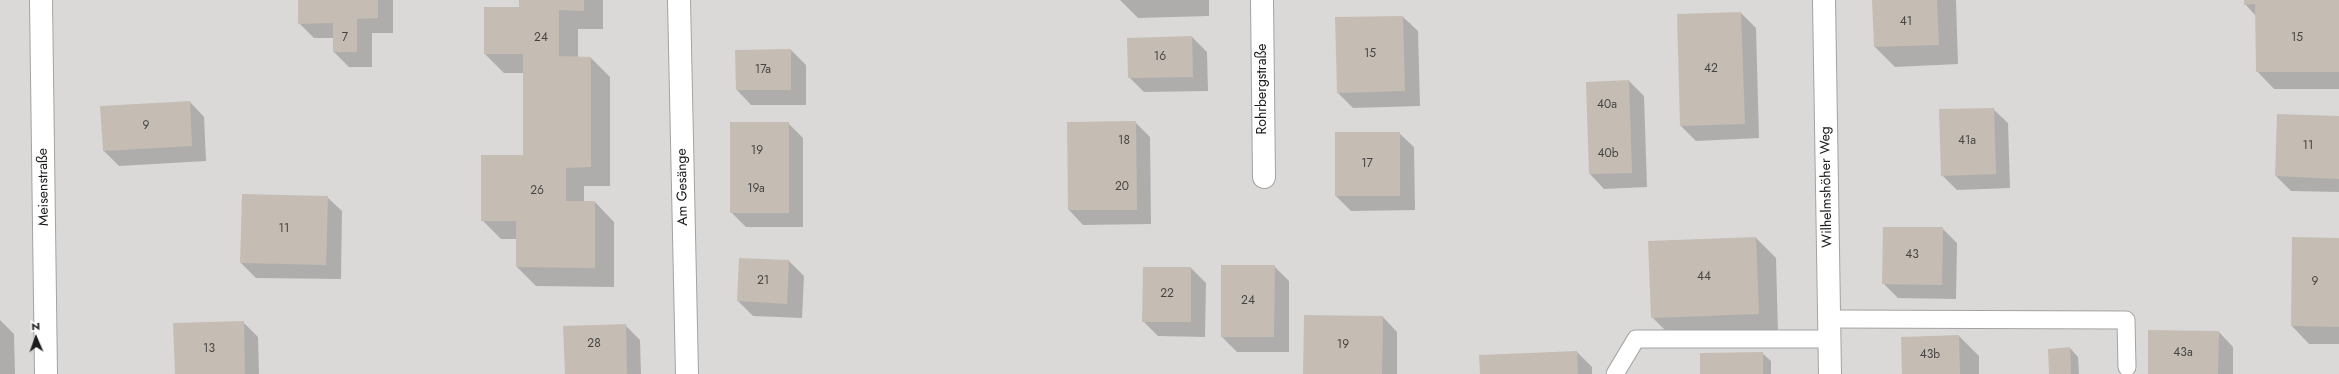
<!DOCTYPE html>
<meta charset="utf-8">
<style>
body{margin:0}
#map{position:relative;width:2339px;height:374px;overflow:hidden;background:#edebe1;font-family:Jost,sans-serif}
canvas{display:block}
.north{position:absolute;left:16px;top:318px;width:40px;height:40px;-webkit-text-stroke:3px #fff;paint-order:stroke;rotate:358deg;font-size:11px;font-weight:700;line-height:16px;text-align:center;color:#1c1c1c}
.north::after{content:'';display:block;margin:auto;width:14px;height:18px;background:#1c1c1c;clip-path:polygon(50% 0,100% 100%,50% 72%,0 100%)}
</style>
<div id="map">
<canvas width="2339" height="374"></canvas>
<div class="north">N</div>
</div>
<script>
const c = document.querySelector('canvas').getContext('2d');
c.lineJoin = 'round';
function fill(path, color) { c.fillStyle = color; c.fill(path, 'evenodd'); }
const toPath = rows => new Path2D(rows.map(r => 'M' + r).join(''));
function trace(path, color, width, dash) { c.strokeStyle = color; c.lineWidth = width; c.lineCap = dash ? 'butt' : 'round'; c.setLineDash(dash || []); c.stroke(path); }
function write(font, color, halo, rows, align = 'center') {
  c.font = font + ' Jost,sans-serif'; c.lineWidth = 3.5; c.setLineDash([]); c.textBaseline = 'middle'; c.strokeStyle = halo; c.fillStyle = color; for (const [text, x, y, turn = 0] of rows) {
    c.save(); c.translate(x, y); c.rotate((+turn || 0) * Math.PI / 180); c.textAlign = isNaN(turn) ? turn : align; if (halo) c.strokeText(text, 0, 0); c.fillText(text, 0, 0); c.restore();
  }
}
const residential = toPath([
 [0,0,2339,0,2339,374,0,374]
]);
const shadow = toPath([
 [299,0,393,0,393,33,372,33,372,67,349,67,334,52,334,38,314,38,299,23],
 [520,0,603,0,603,29,578,29,578,58,591,58,610,77,610,186,584,186,584,202,595,202,614,222,614,287,536,286,517,267,517,239,501,239,482,220,524,156,524,73,504,73,485,54,520,8],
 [1120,0,1209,0,1209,16,1138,18],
 [1873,0,1956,0,1958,64,1895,67,1875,47],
 [2245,0,2339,0,2339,89,2274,89,2257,71,2256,16,2245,4],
 [1741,13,1756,28,1759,138,1696,141,1681,126],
 [1403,17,1418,31,1420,106,1353,108,1338,93,1336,18],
 [1192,37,1207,52,1208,91,1144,92,1129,77],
 [791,50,806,65,806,105,751,105,737,90],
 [1629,81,1644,96,1647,187,1604,189,1590,174],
 [190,102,204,117,206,161,119,166,104,151,102,107],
 [1993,109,2008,123,2010,188,1957,190,1942,175],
 [2339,117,2339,192,2291,191,2276,176],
 [1135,122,1150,137,1151,224,1083,225,1069,210],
 [788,123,803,138,803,227,746,227,731,212],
 [1336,133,1399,133,1414,147,1415,210,1351,211,1336,196],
 [327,197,342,211,341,279,256,278,241,263],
 [1942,228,1957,243,1956,299,1898,298,1883,283],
 [1756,238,1776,258,1778,333,1672,337,1652,317],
 [2339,239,2339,344,2309,344,2292,326],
 [740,259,789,261,804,276,802,318,753,316,738,301],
 [1274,266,1289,281,1289,352,1237,352,1222,337],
 [1191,268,1206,283,1205,337,1158,336,1143,321],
 [1383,317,1397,332,1397,374,1304,374],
 [0,320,14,334,15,374,0,374],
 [243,322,258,337,259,374,176,374],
 [625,325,640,340,641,374,566,374],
 [2219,332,2233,347,2233,374,2149,374],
 [1959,336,1979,356,1979,374,1903,374],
 [2070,348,2078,357,2079,374,2050,374],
 [1577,352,1592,367,1592,374,1481,374],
 [1762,353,1771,361,1771,374,1701,374]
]);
const building = toPath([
 [298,0,378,0,378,18,357,19,357,52,333,52,333,23,298,24],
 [519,0,584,0,584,11,559,10,559,56,591,57,591,167,566,168,566,201,595,201,595,268,516,267,516,221,481,221,481,155,523,155,523,54,484,54,484,7,519,7],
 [1872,0,1937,0,1939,45,1874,47],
 [2244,0,2339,0,2339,72,2256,72,2255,4,2244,5],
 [1741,12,1745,124,1680,126,1677,14],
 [1403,16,1405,91,1337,93,1335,17],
 [1192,36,1193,77,1128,78,1127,38],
 [791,49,791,90,736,90,735,50],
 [1629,80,1632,173,1589,174,1586,82],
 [190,101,192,146,103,151,100,106],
 [1994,108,1996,174,1941,176,1939,109],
 [2277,114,2339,116,2339,179,2275,176],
 [1136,121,1137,210,1068,210,1067,122],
 [730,122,789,122,789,213,730,213],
 [1335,132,1400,132,1400,196,1335,196],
 [242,194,328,196,326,265,240,263],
 [1883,227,1943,227,1942,285,1882,284],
 [1756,237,1759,314,1651,318,1648,241],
 [2292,237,2339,238,2339,327,2291,326],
 [739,258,789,260,787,304,737,301],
 [1221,265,1275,265,1274,337,1221,337],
 [1143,267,1191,267,1191,322,1142,322],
 [1304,315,1383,316,1382,374,1303,374],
 [244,321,245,374,175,374,173,323],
 [626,324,627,374,565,374,563,326],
 [2148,330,2219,331,2218,374,2148,374],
 [1959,335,1960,374,1902,374,1901,337],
 [2070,347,2071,374,2049,374,2048,349],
 [1577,351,1578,374,1480,374,1479,355],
 [1763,352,1763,374,1700,374,1700,353]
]);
const lane = toPath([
 [1829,319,2126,320,2127,367],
 [1615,374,1636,339,1829,339]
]);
const street = toPath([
 [41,0,46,374],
 [679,0,687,374],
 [1262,0,1264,177],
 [1824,0,1830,374]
]);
const numberNames = [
 ["41",1906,22],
 ["7",345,38],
 ["24",541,38],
 ["15",2297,38],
 ["15",1370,54],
 ["16",1160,57],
 ["42",1711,69],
 ["17a",763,70],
 ["40a",1607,105],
 ["9",146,126],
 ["18",1124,141],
 ["41a",1967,141],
 ["11",2308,146],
 ["19",757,151],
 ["40b",1608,154],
 ["17",1367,164],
 ["20",1122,187],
 ["19a",756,189],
 ["26",537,191],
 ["11",284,229],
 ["43",1912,255],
 ["44",1704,277],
 ["21",763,281],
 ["9",2315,282],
 ["22",1167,294],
 ["24",1248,301],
 ["28",594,344],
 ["19",1343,345],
 ["13",209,349],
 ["43a",2183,353],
 ["43b",1930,355]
];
const streetNames = [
 ["Rohrbergstraße",1263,89,-90],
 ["Meisenstraße",44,187,-91],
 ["Am Gesänge",683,187,-91],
 ["Wilhelmshöher Weg",1827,187,-91]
];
fill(residential, '#dad9d8');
fill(shadow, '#0003');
fill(building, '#c5bdb4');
trace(lane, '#a3a3a3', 19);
trace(street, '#a3a3a3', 24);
trace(lane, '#fff', 17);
trace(street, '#fff', 22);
write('12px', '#464442', null, numberNames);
write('14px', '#1c1c1c', '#fff', streetNames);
</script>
